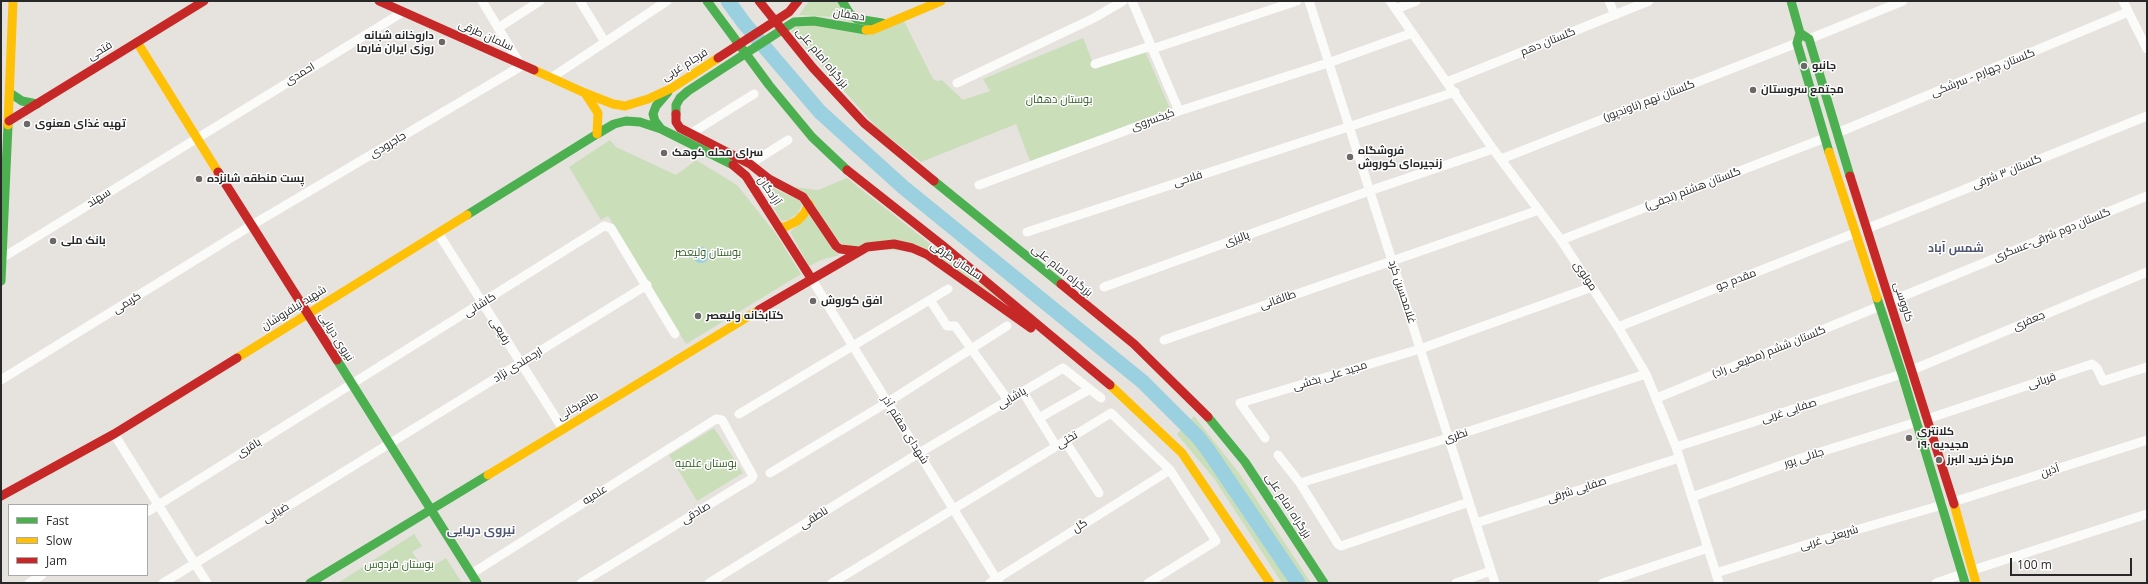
<!DOCTYPE html>
<meta charset="utf-8">
<style>
body{margin:0}
#map{position:relative;width:2148px;height:584px;overflow:hidden;background:#e6e2de;font-family:"Open Sans",sans-serif}
canvas{display:block}
.frame{position:absolute;inset:0;border:2px solid #282828;pointer-events:none}
.legend{position:absolute;left:8px;top:504px;width:140px;height:72px;box-sizing:border-box;background:#fff;border:1px solid #a9a9a9;margin:0;padding:5px 7px;list-style:none;font-size:12px;color:#282828}
.legend li{display:flex;align-items:center;gap:8px;height:20px}
.legend b{width:20px;border:1px solid #a9a9a9}
.scale{position:absolute;left:2010px;top:558px;width:122px;height:18px;box-sizing:border-box;border:2px solid #282828;border-top:0;padding-left:5px;font-size:12px;line-height:14px;white-space:nowrap;color:#282828;-webkit-text-stroke:3px #fff;paint-order:stroke}
</style>
<div id="map">
<canvas width="2148" height="584"></canvas>
<div class="frame"></div>
<ul class="legend">
<li><b style="height:5px;background:#4caf50"></b>Fast</li>
<li><b style="height:5px;background:#ffc107"></b>Slow</li>
<li><b style="height:5px;background:#c62828"></b>Jam</li>
</ul>
<div class="scale">100 m</div>
</div>
<script>
const c = document.querySelector('canvas').getContext('2d');
c.lineJoin = 'round';
function fill(path, color) { c.fillStyle = color; c.fill(path, 'evenodd'); }
const toPath = rows => new Path2D(rows.map(r => 'M' + r).join(''));
function trace(path, color, width, dash) { c.strokeStyle = color; c.lineWidth = width; c.lineCap = dash ? 'butt' : 'round'; c.setLineDash(dash || []); c.stroke(path); }
function write(font, color, halo, rows, align = 'center') {
  c.font = font + ' "Open Sans",Cairo,sans-serif'; c.lineWidth = 3; c.setLineDash([]); c.textBaseline = 'middle'; c.strokeStyle = halo; c.fillStyle = color; for (const [text, x, y, turn = 0] of rows) {
    c.save(); c.translate(x, y); c.rotate((+turn || 0) * Math.PI / 180); c.textAlign = isNaN(turn) ? turn : align; if (halo) c.strokeText(text, 0, 0); c.fillText(text, 0, 0); c.restore();
  }
}
const green = toPath([
 [809,1,836,1,859,25,834,17,799,15],
 [904,21,933,79,937,81,942,80,963,100,990,91,983,79,1083,38,1095,68,1145,51,1171,111,1030,161,1016,124,921,162,877,128,791,31,799,25],
 [610,140,616,147,676,175,696,160,737,185,776,234,801,274,686,344,608,216,601,220,569,167],
 [847,178,1006,304,931,252,845,248,794,187,818,190],
 [760,182,803,202,798,213,788,220,781,221],
 [811,214,839,255,821,260,809,266,790,232],
 [1194,416,1239,473,1311,583,1282,583,1215,480,1177,434],
 [714,428,743,473,697,501,669,455],
 [414,534,422,546,412,552,425,571,446,558,462,583,338,583]
]);
const water = toPath([
 '693 255a8 8 0 1 1 16 0a8 8 0 1 1-16 0Z'
]);
const river = toPath([
 [728,1,744,23,820,112,903,187,1143,382,1198,437,1208,450,1298,583]
]);
const street = toPath([
 [482,1,520,64],
 [580,1,605,42],
 [1132,1,1179,111],
 [1309,1,1495,583],
 [1390,1,1493,149,1561,240,1618,327,1646,374,1676,447,1719,583],
 [1609,1,1615,15],
 [2123,1,2147,49],
 [1396,9,1416,1],
 [498,28,540,1],
 [1809,39,1903,1],
 [1152,49,1297,1],
 [1095,64,1151,46],
 [551,78,667,1],
 [1447,82,1649,1],
 [957,83,1094,18,1123,1],
 [1837,133,2128,12],
 [690,134,754,94],
 [1501,159,1797,43],
 [750,164,788,140],
 [979,185,1179,111,1328,63,1412,33],
 [1866,229,2147,116],
 [1027,232,1455,92],
 [438,233,563,429],
 [1561,240,1825,138],
 [2,258,403,12],
 [811,278,999,583],
 [1104,287,1369,191,1493,149],
 [930,300,947,326,955,326,1008,400],
 [1891,301,2147,196],
 [1618,327,1855,233],
 [1164,340,1539,210],
 [1912,370,2147,272],
 [1,380,252,225,523,65],
 [1023,392,1056,446],
 [1657,398,1880,306],
 [739,414,948,289],
 [1039,418,1090,389],
 [1927,419,2092,364,2097,368,2103,381,2147,367],
 [114,434,207,583],
 [1265,438,1240,403,1420,349,1592,287],
 [1065,441,1099,493],
 [1676,447,1902,374],
 [1278,455,1300,483,1448,438,1646,374],
 [770,473,888,402,1007,326],
 [1300,483,1338,544,1341,546,1469,502],
 [1692,497,1801,458,1917,422],
 [1953,502,2147,440],
 [147,512,604,226,611,228,675,334],
 [1476,523,1679,458],
 [1973,570,2147,514],
 [1716,573,1811,543,1942,505],
 [471,574,716,419,722,420,753,476,751,479,581,583],
 [29,583,42,575],
 [163,583,647,285],
 [709,583,919,453,1063,368,1101,398],
 [832,583,1111,413,1170,470,1216,541,1148,583],
 [990,583,1170,470],
 [1456,583,1491,571],
 [1603,583,1708,548],
 [1936,583,1962,574]
]);
const fast = toPath([
 [707,1,769,85,812,137,847,170],
 [842,1,850,14,857,19,882,23],
 [1791,1,1800,33,1797,43,1829,152],
 [1800,33,1809,39,1850,176],
 [10,93,22,101,37,104],
 [676,114,676,105,680,98,688,91,794,22,814,21,866,30],
 [661,129,655,121,653,114,656,106,668,92],
 [934,181,1061,284],
 [467,215,597,134,614,124,626,121,640,122,661,129,733,165],
 [1,281,8,125],
 [1877,298,1902,374,1965,583],
 [337,360,477,583],
 [1208,417,1245,462,1324,583],
 [310,583,488,475]
]);
const slow = toPath([
 [866,30,872,30,941,1],
 [137,42,218,172],
 [534,70,585,93,613,104,625,106,648,99,672,88,718,58],
 [585,93,598,113,597,134],
 [8,125,13,1],
 [1829,152,1877,298],
 [778,227,785,227,797,221,804,214,809,204],
 [237,358,467,215],
 [1110,385,1182,453,1270,583],
 [488,475,759,310],
 [1954,504,1976,583]
]);
const jam = toPath([
 [379,1,534,70],
 [759,1,813,68,864,123,934,181],
 [718,58,789,12,798,1],
 [676,114,676,122,680,128,750,164,769,179,803,197,836,246,840,249,859,251],
 [9,121,204,1],
 [733,165,746,176,811,278],
 [847,170,942,245,1110,385],
 [218,172,337,360],
 [1850,176,1954,504],
 [1061,284,1134,344,1208,417],
 [759,310,867,247,894,244,912,248,928,255,1031,328],
 [1,496,114,434,237,358]
]);
const markers = [
 [442,42,4,"#6a6968"],
 [1804,66,4,"#6a6968"],
 [1753,90,4,"#6a6968"],
 [27,124,4,"#6a6968"],
 [664,153,4,"#6a6968"],
 [1350,157,4,"#6a6968"],
 [199,179,4,"#6a6968"],
 [53,241,4,"#6a6968"],
 [813,301,4,"#6a6968"],
 [698,316,4,"#6a6968"],
 [1909,438,4,"#6a6968"],
 [1939,460,4,"#6a6968"]
];
const streetNames = [
 ["دهقان",849,15,9],
 ["سلمان طرقی",486,36,24],
 ["گلستان دهم",1548,42,-22],
 ["فتحی",100,51,-32],
 ["بزرگراه امام علی",822,58,50],
 ["فرجام غربی",685,65,-32],
 ["گلستان چهارم - سرشکی",1983,73,-22],
 ["احمدی",300,74,-31],
 ["گلستان نهم (ناوندپور)",1649,101,-21],
 ["کیخسروی",1153,120,-20],
 ["جاجرودی",388,145,-31],
 ["گلستان ۳ شرقی",2007,172,-22],
 ["فلاحی",1188,179,-18],
 ["گلستان هشتم (نجفی)",1693,189,-21],
 ["آزادگان",769,191,57],
 ["سهند",99,198,-32],
 ["گلستان دوم شرقی-عسگری",2052,235,-22],
 ["پالیزی",1237,239,-20],
 ["سلمان طرقی",956,261,34],
 ["بزرگراه امام علی",1062,271,39],
 ["مولوی",1585,276,56],
 ["مقدم جو",1736,280,-21],
 ["غلامحسین کرد",1402,292,72],
 ["طالقانی",1278,300,-19],
 ["کاووسی",1903,302,72],
 ["کریمی",127,303,-32],
 ["کاشانی",480,305,-32],
 ["شهید نیلفروشان",294,308,-32],
 ["جعفری",2029,321,-23],
 ["رفیعی",500,331,58],
 ["نیروی دریایی",336,337,58],
 ["گلستان ششم (مطیعی راد)",1769,352,-22],
 ["ارجمندی نژاد",518,365,-32],
 ["مجید علی بخشی",1330,376,-17],
 ["قربانی",2042,381,-18],
 ["پاشایی",1012,398,-30],
 ["طاهرخانی",578,406,-31],
 ["صفایی غربی",1789,411,-18],
 ["شهدای هفتم آذر",905,430,58],
 ["نظری",1456,436,-18],
 ["تختی",1067,440,-31],
 ["باقری",249,448,-32],
 ["جلالی پور",1804,458,-18],
 ["آذین",2050,471,-18],
 ["صفایی شرقی",1577,490,-18],
 ["علمیه",595,495,-32],
 ["بزرگراه امام علی",1288,506,57],
 ["ضیایی",276,513,-31],
 ["صادقی",696,513,-31],
 ["ناطقی",814,518,-32],
 ["گل",1080,526,-32],
 ["شریعتی غربی",1829,538,-17]
];
const poiNames = [
 ["داروخانه شبانه",434,36,"right"],
 ["روزی ایران فارما",434,49,"right"],
 ["جانبو",1812,66],
 ["مجتمع سروستان",1761,90],
 ["تهیه غذای معنوی",35,124],
 ["فروشگاه",1358,151],
 ["زنجیره‌ای کوروش",1358,164],
 ["سرای محله کوهک",672,153],
 ["پست منطقه شانزده",207,179],
 ["بانک ملی",61,241],
 ["افق کوروش",821,301],
 ["کتابخانه ولیعصر",706,316],
 ["کلانتری",1917,432],
 ["۱۹۰ مجیدیه",1917,445],
 ["مرکز خرید البرز",1947,460]
];
const parkNames = [
 ["بوستان دهقان",1059,100],
 ["بوستان ولیعصر",708,253],
 ["بوستان علمیه",706,464],
 ["بوستان فردوس",399,565]
];
const neighbourhoodNames = [
 ["شمس آباد",1956,249],
 ["نیروی دریایی",481,531]
];
fill(green, '#cadeba');
fill(water, '#9ad0df');
trace(river, '#9ad0df', 15);
trace(street, '#fbfbfa', 9);
trace(fast, '#4caf50', 9);
trace(slow, '#ffc107', 9);
trace(jam, '#c62828', 9);
for (const [x, y, r, color] of markers) { const dot = new Path2D(); dot.arc(x, y, r, 0, 2 * Math.PI); c.fillStyle = color; c.fill(dot); trace(dot, '#fff', 1.5); }
write('11px', '#282828', '#fff', streetNames);
write('bold 11px', '#282828', '#fff', poiNames, 'left');
write('11px', '#2f5c21', '#fff', parkNames);
write('bold 12px', '#4e5673', '#fff', neighbourhoodNames);
</script>
